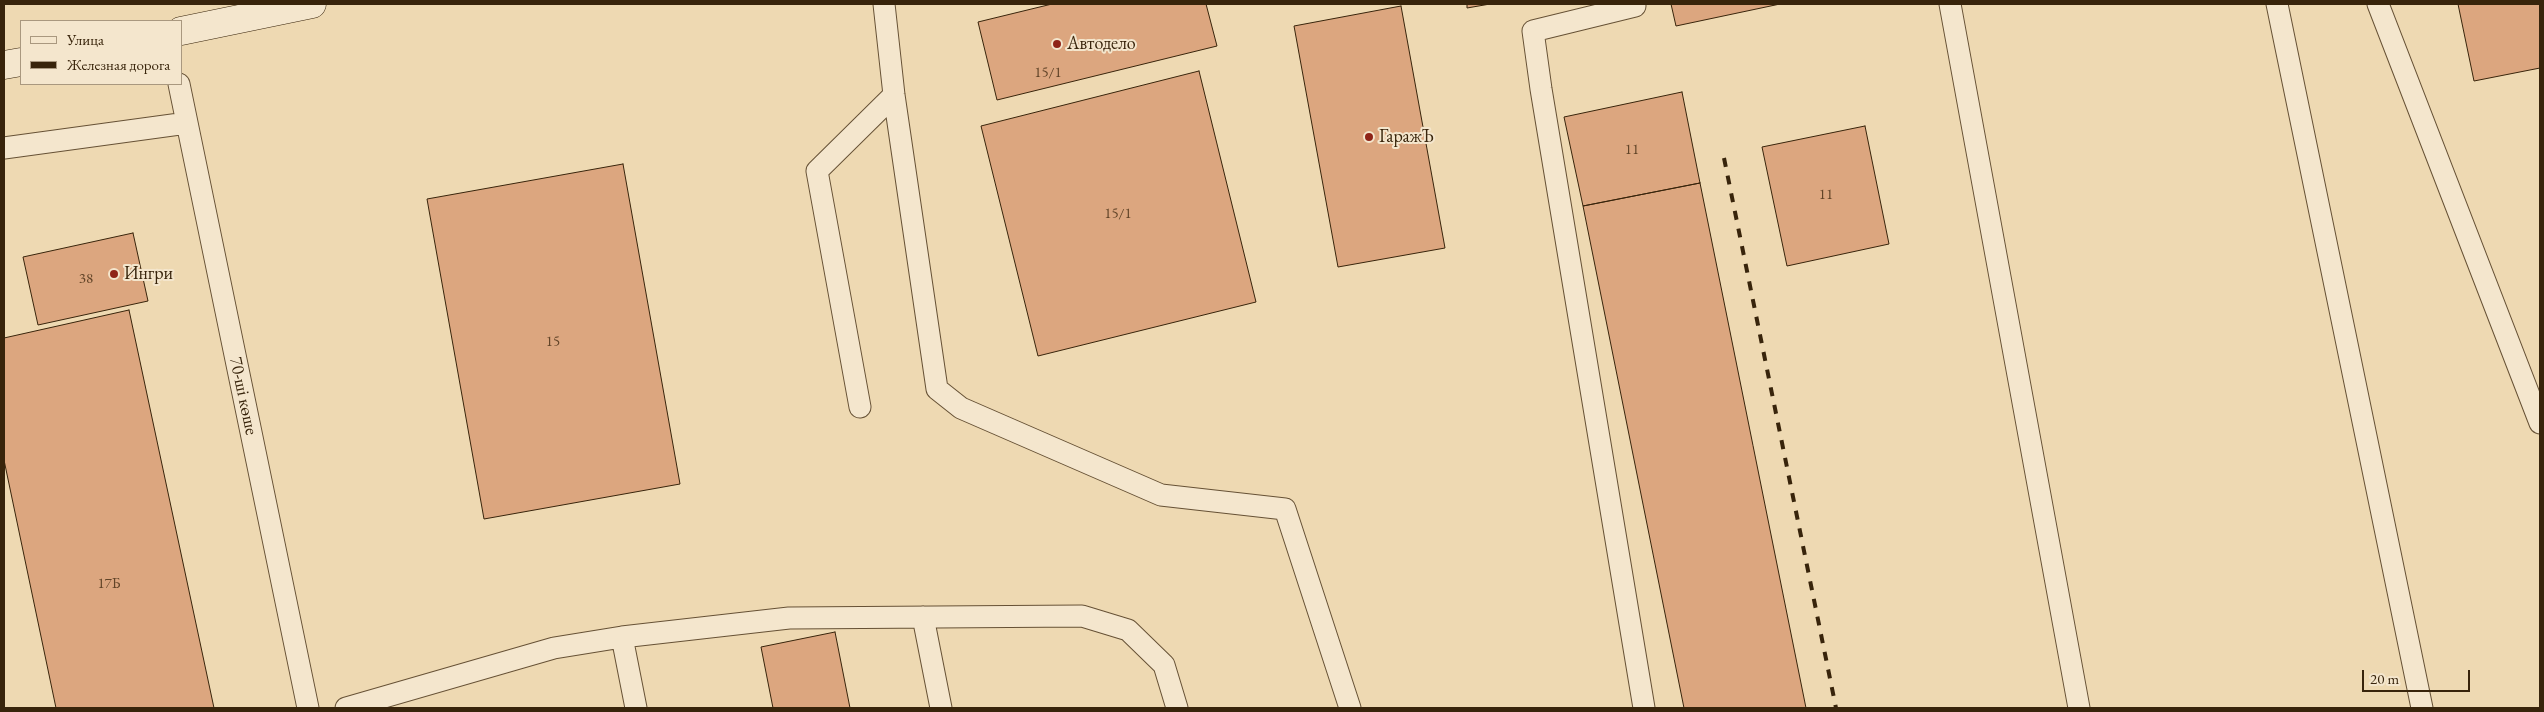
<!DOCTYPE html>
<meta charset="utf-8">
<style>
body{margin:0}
#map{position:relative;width:2544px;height:712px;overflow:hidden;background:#eed9b2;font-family:"EB Garamond",serif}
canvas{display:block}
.frame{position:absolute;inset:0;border:5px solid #38240b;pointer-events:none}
.legend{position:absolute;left:20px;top:20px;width:162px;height:65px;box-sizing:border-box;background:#f4e6cd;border:1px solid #a9987f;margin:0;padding:6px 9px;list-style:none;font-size:15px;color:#38240b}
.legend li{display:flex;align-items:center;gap:10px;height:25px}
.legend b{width:25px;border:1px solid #a9987f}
.scale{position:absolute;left:2362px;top:670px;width:108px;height:22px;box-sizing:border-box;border:2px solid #38240b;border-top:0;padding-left:6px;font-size:15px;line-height:18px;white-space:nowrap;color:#38240b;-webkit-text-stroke:4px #f4e6cd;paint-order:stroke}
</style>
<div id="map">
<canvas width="2544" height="712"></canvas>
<div class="frame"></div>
<ul class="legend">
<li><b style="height:6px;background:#f4e6cd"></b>Улица</li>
<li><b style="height:6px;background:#38240b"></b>Железная дорога</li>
</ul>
<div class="scale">20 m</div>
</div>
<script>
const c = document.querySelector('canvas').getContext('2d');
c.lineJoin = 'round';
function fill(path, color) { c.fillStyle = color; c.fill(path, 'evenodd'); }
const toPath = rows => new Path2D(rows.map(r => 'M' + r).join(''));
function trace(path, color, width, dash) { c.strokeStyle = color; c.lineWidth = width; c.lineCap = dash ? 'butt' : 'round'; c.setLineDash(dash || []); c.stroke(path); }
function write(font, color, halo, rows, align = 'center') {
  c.font = font + ' "EB Garamond",serif'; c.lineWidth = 4; c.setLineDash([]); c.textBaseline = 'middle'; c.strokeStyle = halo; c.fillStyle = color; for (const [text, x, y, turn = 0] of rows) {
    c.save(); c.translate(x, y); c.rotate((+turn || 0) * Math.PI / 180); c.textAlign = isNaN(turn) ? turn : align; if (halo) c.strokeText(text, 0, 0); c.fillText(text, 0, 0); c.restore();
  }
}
const building = toPath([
 [1052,4,1206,4,1217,46,997,100,978,22,1052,4],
 [1467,4,1490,4,1467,8,1467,4],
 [1671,4,1780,4,1676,26,1671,4],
 [2458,4,2540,4,2540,68,2474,81,2458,4],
 [1401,6,1445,248,1338,267,1294,26,1401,6],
 [1199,71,1256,302,1038,356,981,126,1199,71],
 [1682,92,1700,183,1583,206,1564,117,1682,92],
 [1865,126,1889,244,1787,266,1762,147,1865,126],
 [623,164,680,484,484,519,427,199,623,164],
 [1700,183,1806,708,1684,708,1583,206,1700,183],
 [133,233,148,301,38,325,23,257,133,233],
 [129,310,214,708,56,708,4,460,4,338,129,310],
 [835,632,850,708,773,708,761,647,835,632]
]);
const lane = toPath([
 [884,4,894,95,937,389,961,408,1161,495,1285,509,1350,708],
 [1950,4,2079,708],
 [2277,4,2422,708],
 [2378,4,2540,423],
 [1635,6,1533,31,1541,89,1644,708],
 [179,84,308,708],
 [4,148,187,123],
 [860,407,817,171,894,95],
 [923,617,941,708],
 [622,637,636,708],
 [346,708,554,648,622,637,789,618,1082,616,1128,630,1164,665,1177,708]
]);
const secondary = toPath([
 [181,31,312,4],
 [4,65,21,62]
]);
const rail = toPath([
 [1724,158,1836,708]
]);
const markers = [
 [1057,44,5,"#8f2418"],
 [1369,137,5,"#8f2418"],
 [114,274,5,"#8f2418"]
];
const numberNames = [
 ["15/1",1048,73],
 ["11",1632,150],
 ["11",1826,195],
 ["15/1",1118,214],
 ["38",86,279],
 ["15",553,342],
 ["17Б",109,584]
];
const poiNames = [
 ["Автодело",1067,44],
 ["ГаражЪ",1379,137],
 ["Ингри",124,274]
];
const streetNames = [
 ["70-ші көше",243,396,78]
];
fill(building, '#dca67f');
trace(building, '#38240b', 1);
trace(lane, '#665135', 23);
trace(secondary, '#38240b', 29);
trace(lane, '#f4e6cd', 21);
trace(secondary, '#f4e6cd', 28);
trace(rail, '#38240b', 4, [9, 9]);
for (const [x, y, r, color] of markers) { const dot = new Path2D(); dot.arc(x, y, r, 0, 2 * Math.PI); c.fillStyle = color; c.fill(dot); trace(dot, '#f4e6cd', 2); }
write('15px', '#614428', null, numberNames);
write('18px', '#38240b', '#f4e6cd', poiNames, 'left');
write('18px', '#38240b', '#f4e6cd', streetNames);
</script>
